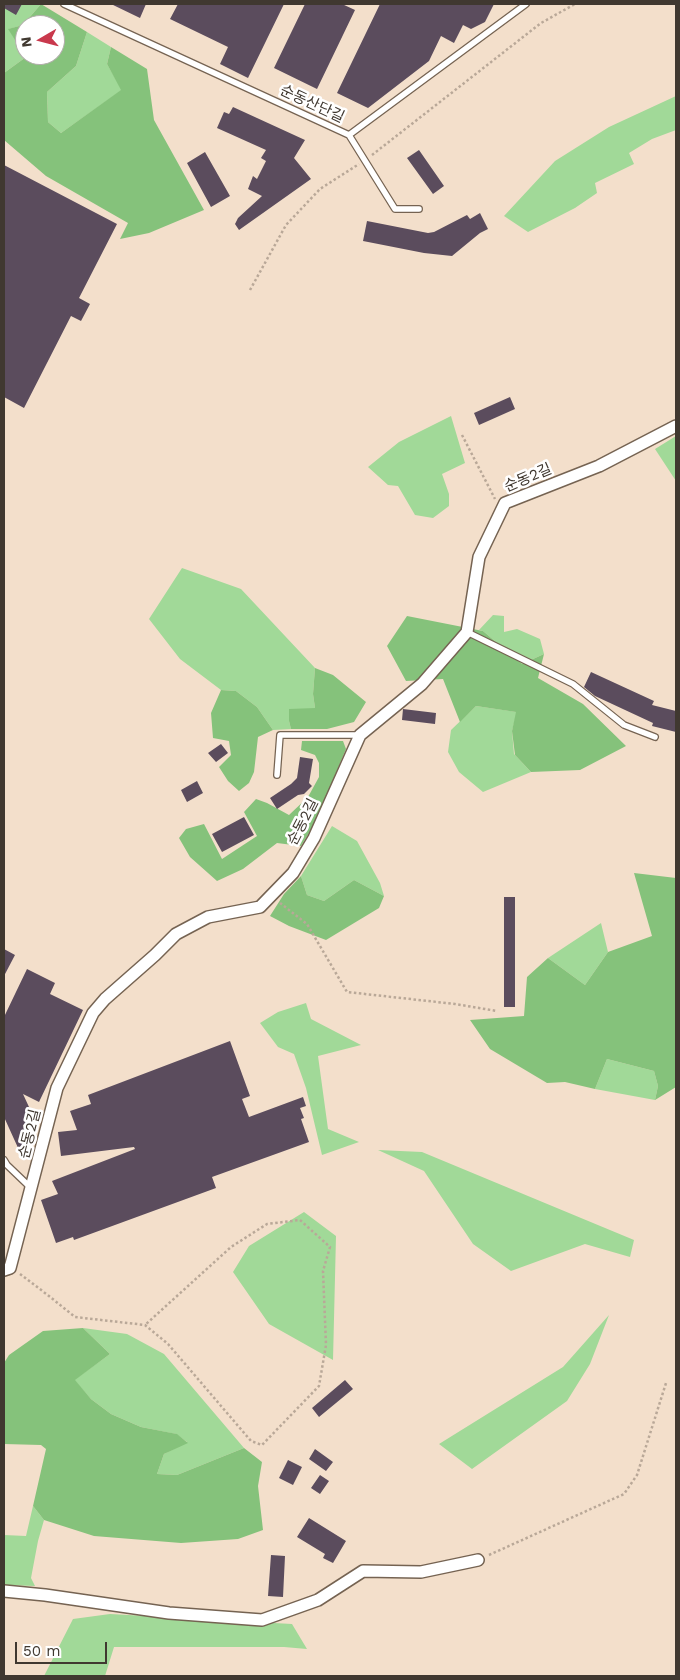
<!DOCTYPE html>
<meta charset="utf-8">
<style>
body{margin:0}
#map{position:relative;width:680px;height:1680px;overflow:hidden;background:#f3dfcb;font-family:"Work Sans",sans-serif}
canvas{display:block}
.frame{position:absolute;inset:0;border:5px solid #403830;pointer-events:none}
.north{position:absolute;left:15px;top:15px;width:50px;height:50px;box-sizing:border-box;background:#fff;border:1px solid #b3afac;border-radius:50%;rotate:262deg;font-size:14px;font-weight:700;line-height:20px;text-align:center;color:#403830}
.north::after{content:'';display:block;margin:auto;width:18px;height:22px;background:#c9394d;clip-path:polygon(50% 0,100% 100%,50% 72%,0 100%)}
.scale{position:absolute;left:15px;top:1642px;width:92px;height:22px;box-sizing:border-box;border:2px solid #403830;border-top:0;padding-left:6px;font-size:15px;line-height:18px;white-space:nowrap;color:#403830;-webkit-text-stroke:4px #fff;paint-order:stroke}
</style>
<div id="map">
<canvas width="680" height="1680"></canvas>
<div class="frame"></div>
<div class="north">N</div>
<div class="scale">50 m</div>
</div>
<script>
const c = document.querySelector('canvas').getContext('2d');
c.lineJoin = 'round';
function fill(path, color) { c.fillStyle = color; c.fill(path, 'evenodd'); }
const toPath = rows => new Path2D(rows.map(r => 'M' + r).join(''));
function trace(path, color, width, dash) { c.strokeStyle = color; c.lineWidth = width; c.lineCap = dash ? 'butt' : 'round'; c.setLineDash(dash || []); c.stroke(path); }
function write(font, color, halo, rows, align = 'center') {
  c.font = font + ' "Work Sans","Noto Sans KR",sans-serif'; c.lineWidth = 5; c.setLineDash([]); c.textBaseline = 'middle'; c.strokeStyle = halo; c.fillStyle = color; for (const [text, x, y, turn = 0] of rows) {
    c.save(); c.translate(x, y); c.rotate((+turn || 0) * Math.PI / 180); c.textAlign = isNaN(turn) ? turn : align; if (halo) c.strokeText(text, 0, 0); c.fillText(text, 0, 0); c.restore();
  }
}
const green = toPath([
 [4,4,41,4,23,25,9,29,26,57,4,73],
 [87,32,111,47,107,64,122,90,61,133,48,122,47,92,76,66],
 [676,96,676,130,652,139,629,153,634,164,595,183,597,193,575,208,528,232,504,216,555,161,609,127],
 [451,416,465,463,442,474,449,494,449,506,433,518,415,515,398,486,388,485,368,467,399,442],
 [676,436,676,481,655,449],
 [182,568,241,589,315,668,313,694,315,708,289,721,291,729,273,730,257,707,236,691,221,690,180,659,149,619],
 [493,615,504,616,504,632,517,629,540,639,544,654,522,664,483,631,479,630],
 [476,706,517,712,512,731,514,754,531,772,483,792,459,772,448,752,451,730],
 [332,826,357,841,380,883,384,896,354,880,324,901,307,895,301,876],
 [601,923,608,952,585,985,548,958],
 [306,1003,311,1019,361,1045,318,1056,328,1129,359,1142,322,1155,306,1088,294,1054,278,1047,260,1023,278,1012],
 [607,1059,654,1071,658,1086,655,1100,595,1089],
 [378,1150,422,1152,634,1240,630,1257,585,1244,511,1271,473,1244,424,1171],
 [304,1212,336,1236,333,1360,269,1324,233,1272,249,1246],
 [609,1315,590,1364,567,1401,472,1469,439,1444,563,1367],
 [83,1328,127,1334,164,1354,244,1448,177,1475,157,1474,164,1454,187,1442,176,1434,141,1427,111,1414,91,1399,74,1380,110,1354],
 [33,1506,44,1520,38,1541,31,1578,35,1586,4,1585,4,1535,26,1536],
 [110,1614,292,1624,307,1649,284,1647,114,1647,105,1676,44,1676,73,1619]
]);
const forest = toPath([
 [41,4,87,32,76,66,47,92,48,122,61,133,121,90,107,64,111,47,147,69,154,120,204,210,149,233,120,239,128,223,46,176,4,140,4,73,26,57,8,29,23,25],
 [25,25,55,25,55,55,25,55],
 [407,616,483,631,522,664,544,654,538,678,583,704,626,746,580,770,531,772,515,755,512,731,516,712,476,706,460,722,443,679,406,681,387,646],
 [315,668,333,675,366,702,354,722,327,729,291,729,289,721,289,709,315,708,313,694],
 [221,690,236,691,257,707,273,730,258,737,254,772,249,783,239,791,228,781,219,767,231,755,229,741,213,738,211,713],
 [302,741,343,741,346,749,315,823,301,846,277,843,243,869,217,881,190,857,179,838,186,829,204,824,222,859,257,836,244,812,256,799,267,803,289,815,308,797,319,777,319,763,315,755,301,750],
 [634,873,676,878,676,1087,655,1100,658,1086,654,1071,607,1059,595,1089,565,1082,547,1083,490,1049,470,1020,524,1016,527,977,548,958,585,985,608,952,652,936],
 [301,876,307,895,324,901,354,880,384,896,379,908,326,940,289,926,270,916,284,894],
 [83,1328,110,1354,75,1380,91,1399,111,1414,141,1427,177,1434,188,1443,164,1454,157,1474,177,1475,244,1448,262,1462,258,1486,263,1530,238,1539,181,1543,94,1536,44,1520,33,1506,46,1449,41,1445,4,1444,4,1363,9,1355,43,1331]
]);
const building = toPath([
 [4,4,22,4,16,15,4,8],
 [111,4,146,4,140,18],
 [178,4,284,4,248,78,220,64,228,47,170,19],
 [305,4,342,4,355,10,317,89,274,68],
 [380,4,494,4,485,22,471,29,463,25,454,43,441,36,429,61,368,108,337,93],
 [233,107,305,140,294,158,311,179,239,230,235,224,238,218,262,196,248,189,253,176,257,179,266,161,261,158,266,150,217,128,224,112,229,114],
 [419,150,444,186,433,194,407,158],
 [205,152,230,196,211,207,187,163],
 [4,165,117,224,79,298,90,304,81,321,71,316,24,408,4,397],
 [480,213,488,229,480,233,452,256,424,253,363,241,367,221,428,233,434,232,467,215,470,219],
 [510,397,515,409,479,425,474,413],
 [591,672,654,701,652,705,676,711,676,732,652,726,653,723,595,696,584,687],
 [403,709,436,713,435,724,402,720],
 [221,744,228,753,216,762,208,753],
 [300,757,313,759,309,783,312,786,304,794,298,795,277,809,270,798,291,784,297,778],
 [197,781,203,793,187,802,181,790],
 [244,817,254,835,222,852,212,834],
 [504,897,515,897,515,1007,504,1007],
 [4,949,15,955,4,976],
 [27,969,55,983,50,994,83,1010,39,1102,23,1094,35,1120,23,1125,31,1144,19,1150,4,1117,4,1017],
 [230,1041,250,1096,242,1099,249,1117,303,1097,306,1106,300,1108,304,1118,301,1119,309,1142,212,1177,216,1188,74,1240,73,1237,56,1243,41,1200,58,1194,52,1181,135,1149,134,1147,61,1156,58,1132,77,1130,70,1111,91,1104,88,1095],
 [345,1380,353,1389,319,1417,312,1408],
 [315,1449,333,1462,326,1471,309,1459],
 [288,1460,302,1467,293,1485,279,1478],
 [320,1475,329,1481,320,1494,311,1488],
 [309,1518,346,1541,333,1563,323,1558,325,1554,297,1537],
 [271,1555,285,1556,283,1597,268,1596]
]);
const path = toPath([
 [372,155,541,23,575,4],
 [250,290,286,225,320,189,359,164],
 [462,435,495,499],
 [280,903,307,924,347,992,455,1004,497,1011],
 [20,1274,49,1296,75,1317,145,1325,168,1344,251,1441,262,1445,319,1386,326,1345,323,1271,330,1247,300,1220,267,1224,231,1247,145,1325],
 [489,1555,624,1494,637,1475,666,1383]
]);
const service = toPath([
 [64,4,349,135,526,4],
 [349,135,395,209,419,209],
 [467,632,573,684,624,725,655,737],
 [277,775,280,735,360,735],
 [4,1160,7,1165,30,1187]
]);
const minor = toPath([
 [4,1270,10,1268,57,1088,93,1013,105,999,155,955,176,934,208,917,260,907,293,873,314,838,360,735,422,684,467,632,479,557,505,503,599,466,676,426],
 [4,1591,45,1595,169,1613,262,1620,318,1600,363,1571,421,1572,478,1560]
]);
const streetNames = [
 ["순동산단길",312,104,25],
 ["순동2길",528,478,-23],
 ["순동2길",303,822,-63],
 ["순동2길",30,1134,-76]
];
fill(green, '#a1d998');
fill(forest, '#85c27b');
fill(building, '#5b4c5d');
trace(service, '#756352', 8);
trace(minor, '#756352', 14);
trace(path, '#b9a898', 2.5, [2.5, 2.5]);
trace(service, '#fff', 5.5);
trace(minor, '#fff', 11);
write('15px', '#403830', '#fff', streetNames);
</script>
